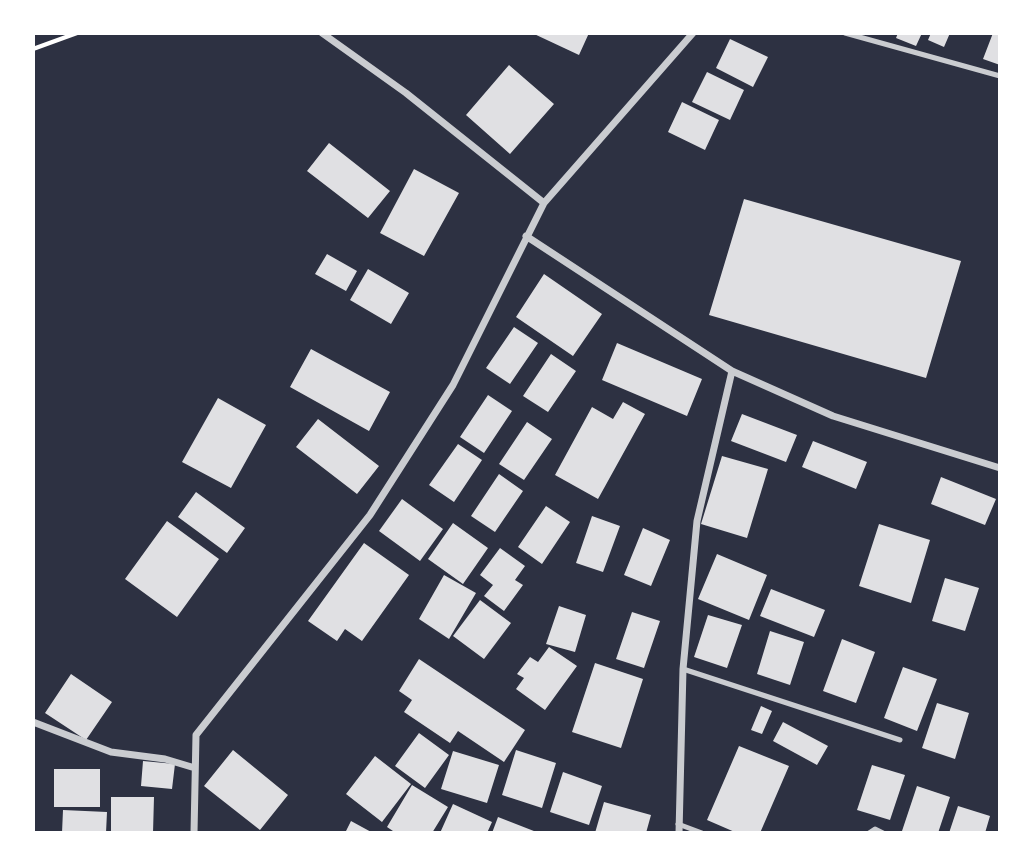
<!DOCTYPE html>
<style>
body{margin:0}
#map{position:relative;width:1033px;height:866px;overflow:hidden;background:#2d3142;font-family:Signika,sans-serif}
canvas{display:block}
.frame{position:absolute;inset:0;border:35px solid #fff;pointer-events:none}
</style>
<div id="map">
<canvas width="1033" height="866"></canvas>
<div class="frame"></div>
</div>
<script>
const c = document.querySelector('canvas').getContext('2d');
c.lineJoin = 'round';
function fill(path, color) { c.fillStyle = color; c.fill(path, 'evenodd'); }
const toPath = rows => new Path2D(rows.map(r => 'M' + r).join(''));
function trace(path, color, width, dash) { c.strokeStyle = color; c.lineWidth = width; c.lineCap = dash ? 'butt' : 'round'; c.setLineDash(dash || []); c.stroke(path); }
const building = toPath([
 [532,33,589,33,579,55],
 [898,33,922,33,916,46,896,38],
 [931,33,950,33,944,47,928,40],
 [993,33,1000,33,1000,65,983,59],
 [730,39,768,57,753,87,716,68],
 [509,65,554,104,510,154,466,115],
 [707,72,744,90,730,120,692,102],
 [682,102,719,120,705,150,668,132],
 [329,143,390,191,368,218,307,171],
 [414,169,459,193,424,256,380,233],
 [744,199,961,261,926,378,709,315],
 [327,254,357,271,346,291,315,274],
 [368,269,409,293,391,324,350,300],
 [544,274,602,314,573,356,516,317],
 [514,327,538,343,510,384,486,368],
 [617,343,702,379,687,416,602,380],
 [311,349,390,392,369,431,290,387],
 [551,354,576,371,548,412,523,396],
 [488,395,512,411,484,453,460,437],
 [218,398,266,425,231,488,182,462],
 [623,402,645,414,598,499,555,475,592,407,613,419],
 [742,414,797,435,786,462,731,441],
 [318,419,379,466,357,494,296,447],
 [527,422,552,439,524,480,499,464],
 [813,441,867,462,856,489,802,467],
 [458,444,482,460,454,502,429,485],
 [722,456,768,469,747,538,701,524],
 [499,474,523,491,495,532,471,516],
 [941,477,996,499,985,525,931,504],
 [196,492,245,528,227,553,178,517],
 [402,499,443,529,420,561,379,531],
 [546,506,570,522,542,564,518,547],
 [592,516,620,526,603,572,576,563],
 [167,521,219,559,177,617,125,579],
 [453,523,488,548,463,584,428,559],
 [879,524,930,540,911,603,859,586],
 [643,528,670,540,651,586,624,575],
 [364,543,409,575,362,641,345,629,337,641,308,621],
 [500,548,525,566,515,580,523,585,504,611,484,596,493,585,480,575],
 [717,554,767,575,749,620,698,599],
 [444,575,476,593,449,639,419,619],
 [945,578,979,588,965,631,932,621],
 [771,589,825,610,814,637,760,616],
 [480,600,511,623,484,659,453,636],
 [559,606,586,615,575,652,546,644],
 [632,612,660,621,644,668,616,659],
 [708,615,742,625,727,668,694,657],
 [770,631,804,642,790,685,757,674],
 [842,639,875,652,856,703,823,691],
 [549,647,577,666,545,710,516,689,524,678,517,674,530,657,538,662],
 [419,659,525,730,504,762,458,731,450,743,404,712,412,700,399,691],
 [595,663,643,679,621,748,572,732],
 [903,667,937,679,917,731,884,718],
 [71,674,112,702,86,740,45,713],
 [937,703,969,713,955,759,922,748],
 [761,706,772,711,762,734,751,730],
 [783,722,828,746,817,765,773,741],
 [419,733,449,755,425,788,395,766],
 [739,746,789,766,760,833,737,833,707,820],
 [233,750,288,795,260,830,204,786],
 [516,750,556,763,542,808,502,795],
 [453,751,499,765,487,803,441,789],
 [375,756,411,784,382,822,346,794],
 [143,761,175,764,172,789,141,786],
 [872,765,905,775,890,820,857,810],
 [54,769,100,769,100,807,54,807],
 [563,772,602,786,589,825,550,812],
 [412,785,448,807,432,833,396,833,387,827],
 [917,786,950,797,938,833,902,831],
 [111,797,154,797,153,833,111,833],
 [604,802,651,815,646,833,595,833],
 [453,804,492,822,487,833,440,833],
 [958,806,990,816,985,833,949,833],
 [63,810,107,812,106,833,62,833],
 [498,817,539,833,492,833],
 [351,821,373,833,345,833]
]);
const path = toPath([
 [33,49,77,33]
]);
const service = toPath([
 [845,33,1000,76],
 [683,669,900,740],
 [678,824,702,833],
 [869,833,875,829,883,833]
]);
const minor = toPath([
 [322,33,406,93,544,203],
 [526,236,732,371,833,416,1000,468],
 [33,722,111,752,165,759,195,768],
 [194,833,196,735,370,515,453,385,544,203,693,33],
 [679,833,683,669,697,521,732,371]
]);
fill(building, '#e0e0e3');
trace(path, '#fff', 4.5);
trace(service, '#caccd0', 5);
trace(minor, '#caccd0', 7);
</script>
